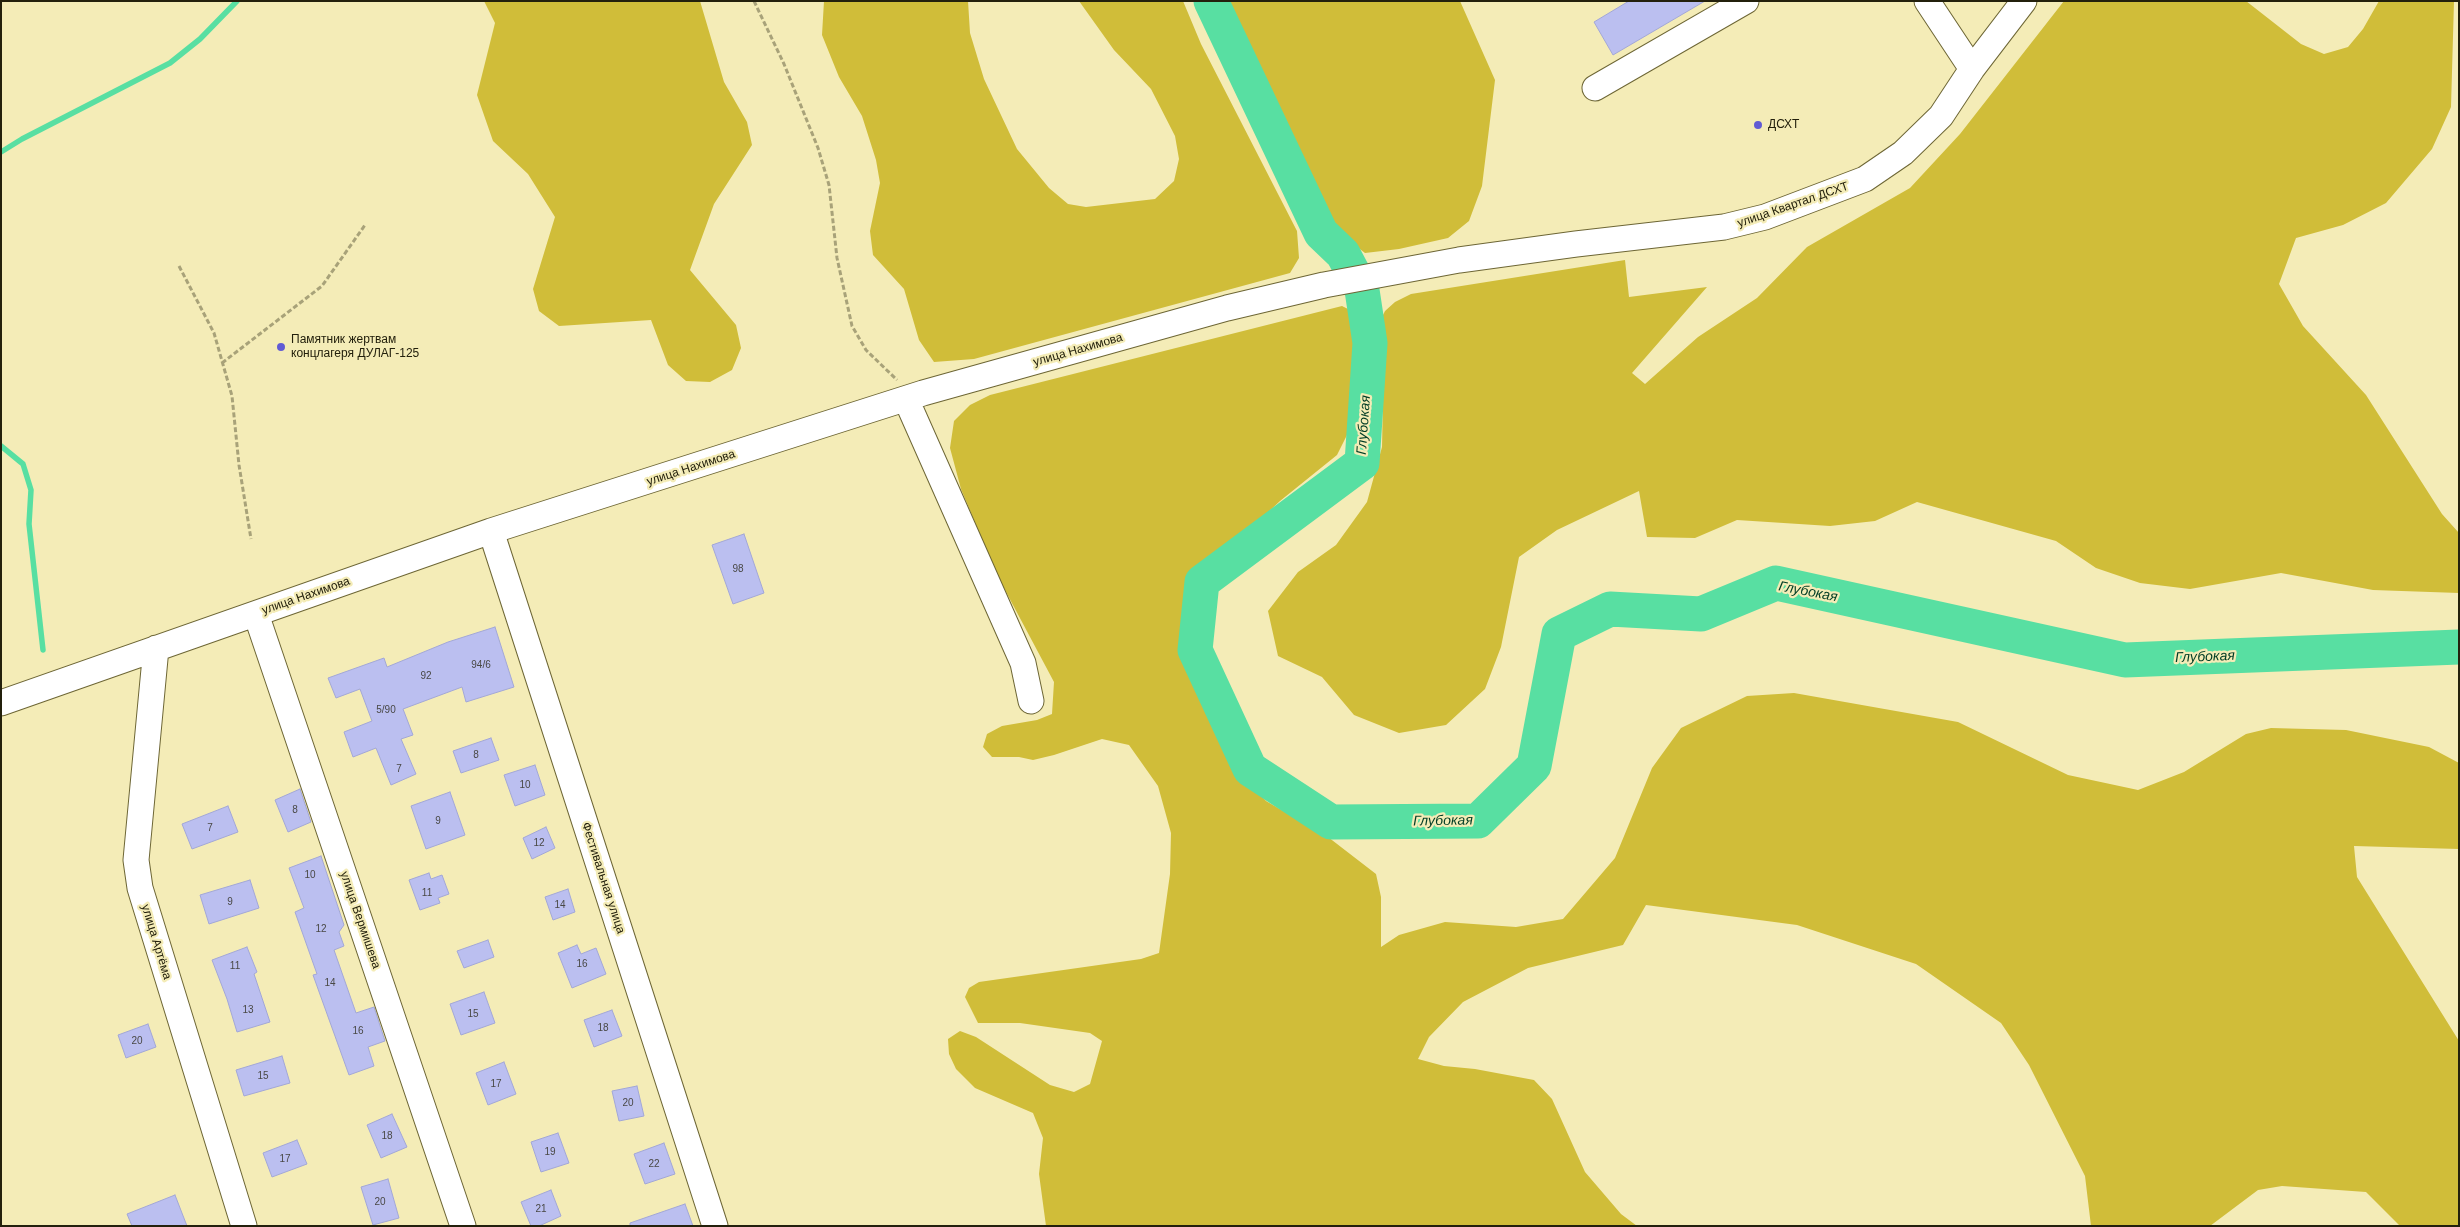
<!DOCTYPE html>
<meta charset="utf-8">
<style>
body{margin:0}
#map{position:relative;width:2460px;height:1227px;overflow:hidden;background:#f4ecb7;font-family:Helvetica,sans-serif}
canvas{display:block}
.frame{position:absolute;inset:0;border:2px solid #23200c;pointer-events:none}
</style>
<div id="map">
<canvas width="2460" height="1227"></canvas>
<div class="frame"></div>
</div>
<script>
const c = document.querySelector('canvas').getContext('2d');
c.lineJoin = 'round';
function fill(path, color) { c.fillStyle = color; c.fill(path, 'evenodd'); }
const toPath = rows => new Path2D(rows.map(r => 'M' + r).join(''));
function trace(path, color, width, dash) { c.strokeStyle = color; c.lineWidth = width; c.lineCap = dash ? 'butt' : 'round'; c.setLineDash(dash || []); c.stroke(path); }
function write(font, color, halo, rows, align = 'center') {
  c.font = font + ' Helvetica,sans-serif'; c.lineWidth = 4.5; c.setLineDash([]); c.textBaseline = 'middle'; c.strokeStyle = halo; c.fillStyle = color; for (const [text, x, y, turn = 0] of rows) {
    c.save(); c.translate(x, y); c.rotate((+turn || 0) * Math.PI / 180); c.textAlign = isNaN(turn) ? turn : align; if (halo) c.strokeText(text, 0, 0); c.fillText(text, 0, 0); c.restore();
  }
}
const green = toPath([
 [484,1,700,1,724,82,747,122,752,145,714,204,690,270,736,325,741,348,732,370,710,382,686,381,668,365,651,320,559,326,539,311,533,289,555,217,528,174,493,141,477,95,495,23],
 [824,1,968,1,970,33,984,79,1017,149,1049,188,1068,204,1086,207,1155,199,1174,181,1179,159,1175,136,1151,89,1114,50,1079,1,1183,1,1201,44,1297,231,1299,258,1290,273,974,359,934,362,919,340,904,289,873,255,870,231,880,183,876,160,862,116,839,77,822,35],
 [1223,1,1460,1,1495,80,1482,186,1469,221,1448,238,1399,249,1365,253,1344,237,1318,201],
 [2064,1,2246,1,2301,44,2324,54,2348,47,2363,29,2379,1,2454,1,2451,107,2432,149,2386,203,2343,225,2296,238,2279,284,2303,326,2366,395,2442,514,2459,533,2459,593,2373,590,2281,573,2190,589,2140,583,2096,568,2056,541,1917,502,1875,521,1830,526,1737,520,1695,538,1647,537,1639,491,1557,530,1519,557,1501,647,1485,689,1446,725,1399,733,1354,715,1322,677,1278,656,1268,611,1298,572,1336,545,1367,502,1382,447,1383,399,1380,321,1385,311,1395,302,1411,294,1625,260,1629,297,1707,287,1632,373,1645,384,1698,337,1757,298,1807,247,1910,188,1960,134],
 [1342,306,1352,311,1357,329,1358,380,1350,429,1337,455,1280,501,1194,582,1187,617,1188,672,1202,704,1241,773,1266,801,1328,837,1376,874,1381,897,1381,947,1399,935,1445,922,1516,927,1563,919,1615,858,1652,768,1681,728,1747,696,1794,693,1958,722,2068,775,2138,790,2184,772,2246,734,2271,728,2346,730,2429,747,2459,763,2459,849,2354,846,2357,877,2459,1041,2459,1226,2400,1226,2366,1192,2282,1186,2258,1190,2210,1226,2091,1226,2085,1176,2029,1065,2001,1023,1916,964,1797,925,1646,905,1623,945,1528,968,1463,1002,1429,1037,1418,1059,1444,1066,1475,1069,1534,1080,1552,1099,1585,1172,1621,1214,1637,1226,1046,1226,1039,1174,1043,1138,1033,1113,975,1088,956,1069,949,1054,948,1039,960,1031,976,1037,1050,1085,1074,1092,1090,1084,1102,1041,1090,1033,1020,1023,978,1023,965,997,969,988,979,982,1141,959,1159,953,1170,874,1171,833,1158,786,1129,745,1102,739,1054,755,1033,760,1019,757,992,757,983,747,987,734,1002,726,1037,720,1052,714,1054,682,997,575,961,489,950,448,954,421,970,405,990,395]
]);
const stream = toPath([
 [1,152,22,139,170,63,200,39,237,1],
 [1,446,23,464,31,490,29,524,43,650]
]);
const river = toPath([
 [1211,1,1321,233,1343,254,1362,290,1370,343,1362,463,1202,582,1195,650,1250,769,1331,822,1478,821,1534,766,1559,634,1610,609,1701,614,1776,583,2125,660,2459,647]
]);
const building = toPath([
 [1629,1,1705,1,1613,55,1594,22,1629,1],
 [744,534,764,593,733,604,712,545,744,534],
 [495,627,514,687,466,702,462,687,403,709,413,735,401,739,416,774,391,785,376,748,353,757,344,732,372,721,360,689,336,698,328,678,384,658,387,667,448,642,495,627],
 [491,738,499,760,461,773,453,751,491,738],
 [535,765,545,795,515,806,504,775,535,765],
 [300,789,311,822,288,832,275,800,300,789],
 [450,792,465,835,426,849,411,806,450,792],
 [228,806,238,832,192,849,182,824,228,806],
 [546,827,555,848,532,859,523,838,546,827],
 [321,856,344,925,339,932,344,946,334,950,356,1013,374,1007,385,1041,368,1047,374,1066,349,1075,313,975,317,974,295,912,304,908,289,868,321,856],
 [429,873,431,879,442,875,449,894,438,898,440,903,420,910,409,880,429,873],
 [250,880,259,908,209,924,200,895,250,880],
 [568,889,575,912,553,920,545,897,568,889],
 [488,940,494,957,464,968,457,951,488,940],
 [577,945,581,954,596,948,606,974,572,988,558,953,577,945],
 [247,947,257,972,254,974,270,1022,237,1032,227,999,212,960,247,947],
 [484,992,495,1023,461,1035,450,1004,484,992],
 [612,1010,622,1036,594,1047,584,1020,612,1010],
 [148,1024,156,1047,126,1058,118,1035,148,1024],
 [282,1056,290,1083,244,1096,236,1070,282,1056],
 [504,1062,516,1094,488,1105,476,1073,504,1062],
 [637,1086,644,1116,619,1121,612,1091,637,1086],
 [392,1114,407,1147,381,1158,367,1125,392,1114],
 [558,1133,569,1163,541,1172,531,1142,558,1133],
 [297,1140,307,1164,272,1177,263,1153,297,1140],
 [664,1143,675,1174,645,1184,634,1154,664,1143],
 [388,1179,399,1218,373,1225,361,1187,388,1179],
 [551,1190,561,1216,539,1226,531,1226,521,1202,551,1190],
 [175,1195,187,1226,132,1226,127,1214,175,1195],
 [685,1204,693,1226,630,1226,630,1223,685,1204]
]);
const path = toPath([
 [754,1,784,64,818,148,829,185,837,258,852,326,866,350,897,380],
 [179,266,214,333,232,396,239,465,251,539],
 [222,363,322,286,365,225]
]);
const minor = toPath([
 [1927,1,1972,69],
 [1595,88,1746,1],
 [906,399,1023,663,1031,701],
 [491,531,715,1226],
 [256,614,463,1226],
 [156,648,136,860,140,888,244,1226],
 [1,703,491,531,923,393,1227,308,1324,285,1459,260,1576,244,1724,227,1765,217,1865,179,1903,153,1941,116,1972,69,2024,1]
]);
const markers = [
 [1758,125,5,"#615bd4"],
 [281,347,5,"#615bd4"]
];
const numberNames = [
 ["98",738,569],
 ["94/6",481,665],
 ["92",426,676],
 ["5/90",386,710],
 ["8",476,755],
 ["7",399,769],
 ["10",525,785],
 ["8",295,810],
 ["9",438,821],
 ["7",210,828],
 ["12",539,843],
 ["10",310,875],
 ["11",427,893],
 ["9",230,902],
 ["14",560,905],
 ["12",321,929],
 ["16",582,964],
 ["11",235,966],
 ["14",330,983],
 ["13",248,1010],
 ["15",473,1014],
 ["18",603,1028],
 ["16",358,1031],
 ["20",137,1041],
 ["15",263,1076],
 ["17",496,1084],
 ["20",628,1103],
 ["18",387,1136],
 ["19",550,1152],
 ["17",285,1159],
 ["22",654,1164],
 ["20",380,1202],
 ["21",541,1209]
];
const poiNames = [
 ["ДСХТ",1768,125],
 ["Памятник жертвам",291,340],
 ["концлагеря ДУЛАГ-125",291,354]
];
const streetNames = [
 ["улица Квартал ДСХТ",1793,205,-19],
 ["улица Нахимова",1078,350,-16],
 ["улица Нахимова",691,468,-18],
 ["улица Нахимова",306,596,-19],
 ["Фестивальная улица",603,878,72],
 ["улица Вермишева",360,920,71],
 ["улица Артёма",156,942,73]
];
const waterNames = [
 ["Глубокая",1364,425,-86],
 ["Глубокая",1808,592,11],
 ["Глубокая",2205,657,-2],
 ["Глубокая",1443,821,-1]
];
fill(green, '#d0bd39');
trace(stream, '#58dfa2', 5.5);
trace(river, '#58dfa2', 35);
fill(building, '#bbbff0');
trace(building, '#a2a7d6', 1);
trace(minor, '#6d6635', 27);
trace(path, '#a8a279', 3, [5, 2.5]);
trace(minor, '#fff', 25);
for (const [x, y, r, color] of markers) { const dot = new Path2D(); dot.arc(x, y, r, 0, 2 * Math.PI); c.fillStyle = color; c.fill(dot); trace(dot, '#f4ecb7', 2); }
write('10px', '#494845', null, numberNames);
write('12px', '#23200c', '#f4ecb7', poiNames, 'left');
write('12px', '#23200c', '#f4ecb7', streetNames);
write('italic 14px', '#003c25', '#f4ecb7', waterNames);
</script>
